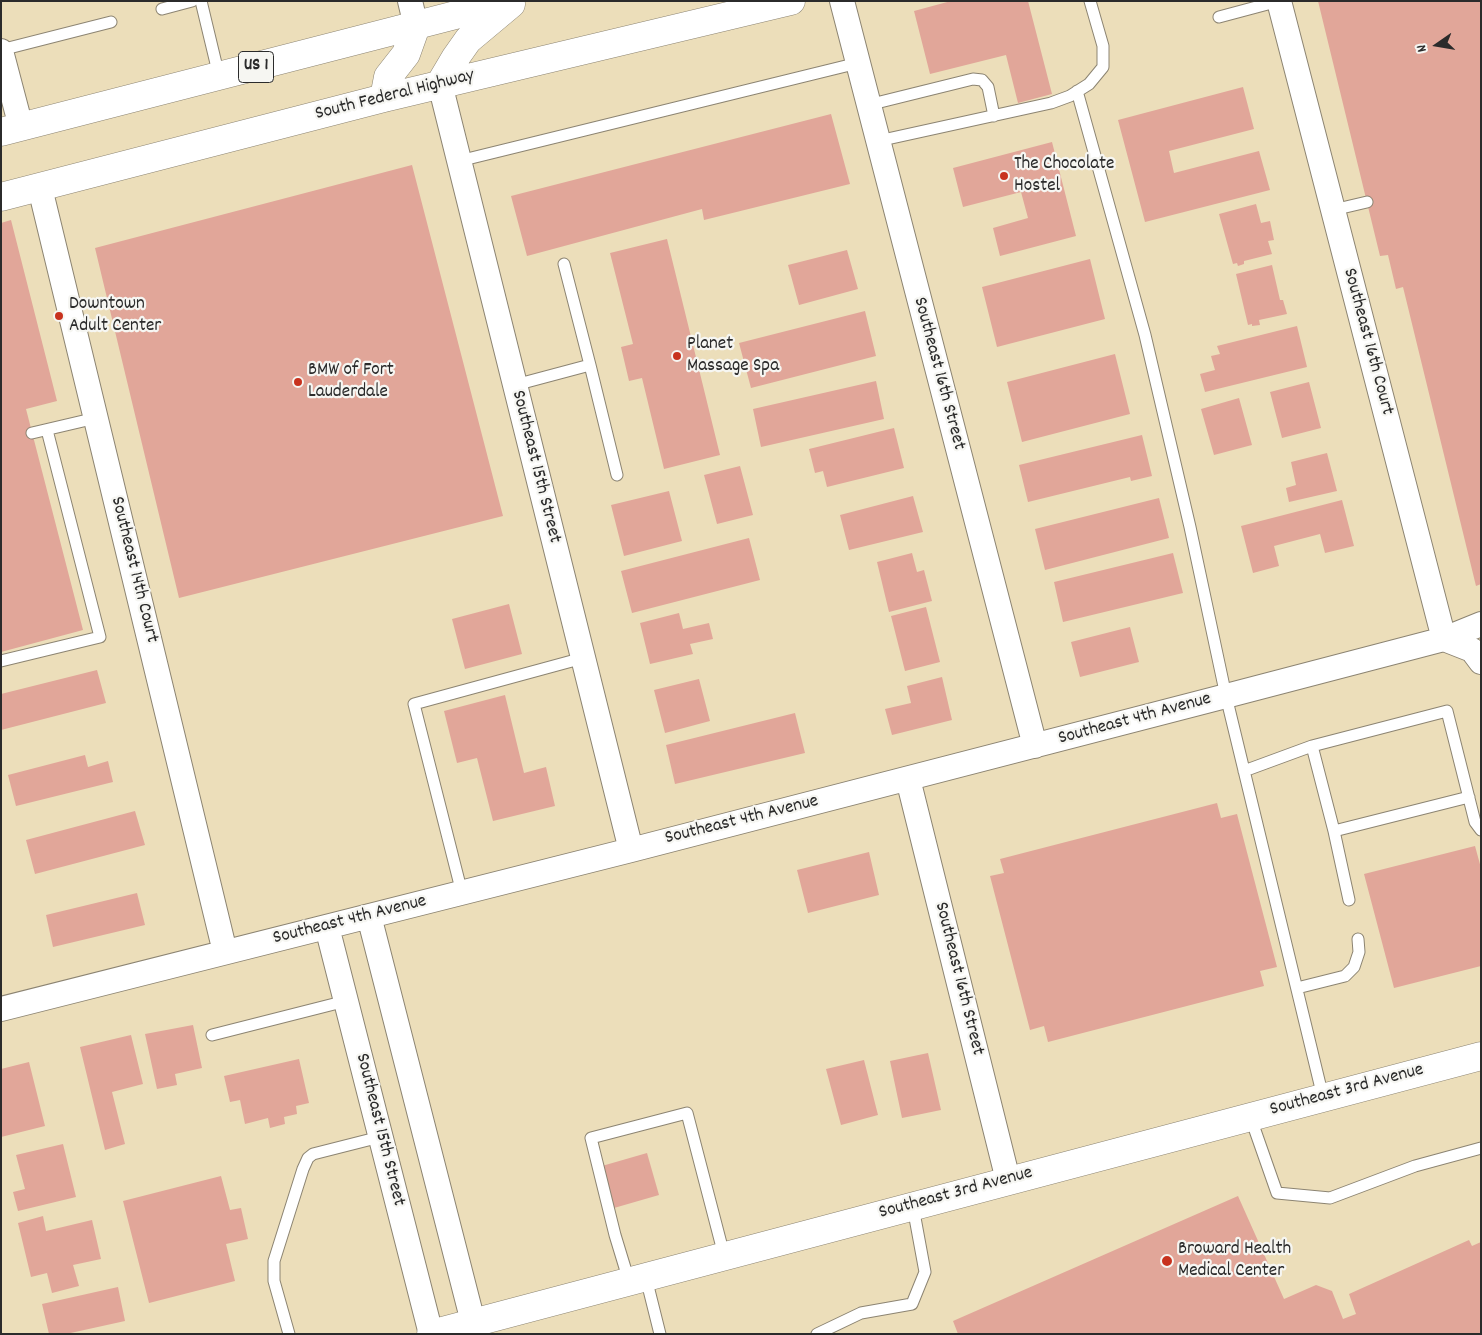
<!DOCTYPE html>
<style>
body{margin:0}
#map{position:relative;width:1482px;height:1335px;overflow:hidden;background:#ecdeba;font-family:Dekko,sans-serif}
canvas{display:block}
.frame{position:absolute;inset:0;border:2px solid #2b2b2b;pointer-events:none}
.north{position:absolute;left:1412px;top:20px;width:50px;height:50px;-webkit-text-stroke:4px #f6f6f2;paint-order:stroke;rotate:257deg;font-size:14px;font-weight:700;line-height:20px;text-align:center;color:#2b2b2b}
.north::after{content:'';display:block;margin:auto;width:18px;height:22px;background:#2b2b2b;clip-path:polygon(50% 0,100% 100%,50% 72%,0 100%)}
</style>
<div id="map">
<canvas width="1482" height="1335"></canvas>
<div class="frame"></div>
<div class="north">N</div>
</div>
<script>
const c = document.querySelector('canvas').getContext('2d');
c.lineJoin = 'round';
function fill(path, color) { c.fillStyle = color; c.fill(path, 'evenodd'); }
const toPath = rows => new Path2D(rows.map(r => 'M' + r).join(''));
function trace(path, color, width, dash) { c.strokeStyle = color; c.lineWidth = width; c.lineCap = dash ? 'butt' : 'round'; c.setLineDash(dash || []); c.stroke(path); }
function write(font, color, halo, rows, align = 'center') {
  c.font = font + ' Dekko,sans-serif'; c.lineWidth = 4.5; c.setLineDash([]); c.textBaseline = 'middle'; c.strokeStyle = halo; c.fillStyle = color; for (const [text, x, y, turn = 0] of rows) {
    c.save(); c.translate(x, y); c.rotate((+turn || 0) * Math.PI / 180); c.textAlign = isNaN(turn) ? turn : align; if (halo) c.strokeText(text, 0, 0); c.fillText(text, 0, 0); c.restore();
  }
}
const building = toPath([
 [951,1,1028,1,1052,94,1018,103,1006,55,930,74,914,11],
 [1318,1,1481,1,1481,584,1476,586,1403,287,1396,289,1388,255,1380,256],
 [1243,87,1254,129,1169,151,1174,173,1259,151,1270,190,1145,222,1118,120],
 [831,114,850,184,704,220,702,209,527,256,511,196],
 [1052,142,1076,236,1000,256,993,228,1028,218,1021,192,963,207,953,168],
 [412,165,503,516,179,598,95,248],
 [1256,204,1261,223,1270,221,1274,240,1268,241,1272,254,1244,261,1244,264,1238,266,1237,263,1233,264,1219,214],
 [11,220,57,401,26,409,83,630,1,652,1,223],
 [667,239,720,455,664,469,642,378,629,381,621,347,633,344,610,253],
 [847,250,858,289,799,305,788,265],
 [1090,259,1105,319,997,347,982,287],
 [1272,265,1280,300,1283,300,1287,314,1259,320,1260,325,1252,326,1252,324,1248,325,1236,274],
 [865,311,876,356,751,388,739,343],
 [1297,326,1307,367,1205,392,1200,374,1215,370,1211,356,1220,354,1217,346],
 [1115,354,1130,414,1022,442,1007,382],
 [876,381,884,419,761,447,753,409],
 [1309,382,1321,428,1282,438,1270,392],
 [1239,398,1252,445,1214,455,1201,409],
 [894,428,904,468,827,487,823,471,815,473,809,449],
 [1142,435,1152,476,1131,481,1130,477,1028,502,1019,465],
 [1327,453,1337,491,1289,502,1286,488,1296,485,1291,462],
 [740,466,753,515,717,524,704,475],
 [669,491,682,541,624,556,611,505],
 [913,496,923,532,849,550,840,515],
 [1159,498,1169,538,1045,570,1035,529],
 [1342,500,1354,546,1325,553,1320,534,1274,546,1279,566,1253,573,1241,526],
 [749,538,760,580,632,613,621,571],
 [912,553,917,572,924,570,932,601,889,612,877,562],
 [1173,553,1183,593,1063,622,1054,582],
 [509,604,522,654,465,669,452,619],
 [926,607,940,662,905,671,891,616],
 [679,613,683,629,709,623,713,639,690,644,693,654,650,664,640,623],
 [1130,627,1139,662,1080,677,1071,642],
 [97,670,106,703,1,730,1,694],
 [942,677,952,720,892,735,885,709,911,703,907,686],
 [699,679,710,721,665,733,654,690],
 [505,695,524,773,546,767,555,806,493,821,477,758,457,763,444,711],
 [795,713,805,753,675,784,666,745],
 [85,755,88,767,108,761,113,782,16,806,8,775],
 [1217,803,1221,818,1237,814,1277,967,1260,971,1264,986,1048,1042,1044,1026,1030,1030,990,876,1004,873,1000,859],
 [135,811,145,845,35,874,26,840],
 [1475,846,1481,868,1481,966,1394,988,1364,874],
 [869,852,879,895,808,913,797,870],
 [137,893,145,925,53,947,46,915],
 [193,1025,202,1068,175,1074,177,1085,157,1089,145,1034],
 [131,1035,143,1084,112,1092,125,1144,105,1150,80,1047],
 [928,1053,941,1110,902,1118,890,1061],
 [299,1059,309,1103,296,1106,297,1114,284,1117,285,1124,270,1128,268,1118,245,1124,240,1100,230,1102,224,1076],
 [864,1060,878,1115,841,1125,826,1069],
 [29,1062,45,1126,1,1137,1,1069],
 [63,1144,76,1197,18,1211,13,1192,25,1189,16,1155],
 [647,1153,659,1195,614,1208,602,1166],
 [221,1176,230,1210,241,1208,248,1239,226,1244,235,1281,149,1303,123,1201],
 [1238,1196,1284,1299,1316,1285,1332,1291,1343,1319,1356,1314,1349,1294,1469,1240,1472,1246,1481,1242,1481,1334,958,1334,953,1321],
 [43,1216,46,1231,92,1220,101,1259,73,1265,79,1286,52,1293,47,1273,31,1277,18,1223],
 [118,1287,125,1321,66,1334,49,1334,42,1304]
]);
const service = toPath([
 [201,1,219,76],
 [162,9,192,1],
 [1219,17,1279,1],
 [1,50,111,22],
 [1077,91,1145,335,1190,527,1226,696,1323,1097],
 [868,105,973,79,982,80,988,87,994,116],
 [878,141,1051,103,1070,96,1089,84,1103,67,1103,46,1090,1],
 [459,161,858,63],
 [1333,210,1367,202],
 [564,264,590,365],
 [515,385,590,365,617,475],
 [32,433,96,418],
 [1,661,100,637,47,430],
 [1312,746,1334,831,1469,797],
 [1244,771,1312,746,1447,711,1475,822,1481,830],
 [1334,831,1349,900],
 [462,893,414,704,583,658],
 [1297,988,1345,976,1354,967,1359,952,1358,939],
 [212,1035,346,1001],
 [1250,1116,1277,1193,1330,1198,1415,1166,1481,1148],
 [646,1278,660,1334],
 [629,1281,615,1235,591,1138,687,1113,724,1255],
 [289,1334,274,1281,274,1261,303,1169,308,1158,313,1154,380,1137],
 [817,1334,861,1313,912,1304,925,1272,913,1207]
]);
const minor = toPath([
 [410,1,416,26],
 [842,1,1035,746],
 [1279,1,1444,639],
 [1,51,21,127],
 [440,84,631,850],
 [40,188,225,952],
 [1444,639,1472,650,1481,662],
 [908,779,1008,1180],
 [369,916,473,1322],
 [327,927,431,1334],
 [1,1009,631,850,1226,696,1444,639,1481,624]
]);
const secondary = toPath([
 [431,1334,1481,1056]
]);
const primary = toPath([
 [440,84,456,57,468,40,511,4],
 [384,98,388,77,406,54,416,26],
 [1,132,510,1],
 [1,197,384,98,791,1]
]);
const markers = [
 [1004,176,5,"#c8321e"],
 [59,316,5,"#c8321e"],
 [677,356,5,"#c8321e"],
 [298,382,5,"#c8321e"],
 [1167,1261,6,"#c8321e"]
];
const shields = [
 [256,67,35]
];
const shieldNames = [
 ["US 1",256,67]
];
const streetNames = [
 ["South Federal Highway",395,96,-14],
 ["Southeast 16th Court",1367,342,75],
 ["Southeast 16th Street",938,374,75],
 ["Southeast 15th Street",535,467,76],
 ["Southeast 14th Court",133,570,76],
 ["Southeast 4th Avenue",1135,720,-15],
 ["Southeast 4th Avenue",742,821,-14],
 ["Southeast 4th Avenue",350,921,-14],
 ["Southeast 16th Street",958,979,76],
 ["Southeast 3rd Avenue",1347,1091,-15],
 ["Southeast 15th Street",379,1130,76],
 ["Southeast 3rd Avenue",956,1194,-15]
];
const poiNames = [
 ["The Chocolate",1014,165],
 ["Hostel",1014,187],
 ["Downtown",69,305],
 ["Adult Center",69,327],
 ["Planet",687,345],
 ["Massage Spa",687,367],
 ["BMW of Fort",308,371],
 ["Lauderdale",308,393],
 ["Broward Health",1178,1250],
 ["Medical Center",1178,1272]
];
fill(building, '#e1a699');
trace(service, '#8c8472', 13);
trace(minor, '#8c8472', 26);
trace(secondary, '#8c8472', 29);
trace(primary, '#8c8472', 29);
trace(service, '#fff', 11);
trace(minor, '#fff', 24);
trace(secondary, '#fff', 28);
trace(primary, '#fff', 28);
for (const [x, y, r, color] of markers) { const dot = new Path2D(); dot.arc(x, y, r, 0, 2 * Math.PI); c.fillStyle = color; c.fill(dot); trace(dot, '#f6f6f2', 2); }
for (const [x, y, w] of shields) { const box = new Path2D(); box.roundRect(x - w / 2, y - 15.5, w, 31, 4); c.fillStyle = '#f6f6f2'; c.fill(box); trace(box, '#2b2b2b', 1); }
write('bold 18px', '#2b2b2b', null, shieldNames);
write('19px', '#2b2b2b', '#f6f6f2', streetNames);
write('19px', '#2b2b2b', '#f6f6f2', poiNames, 'left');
</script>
